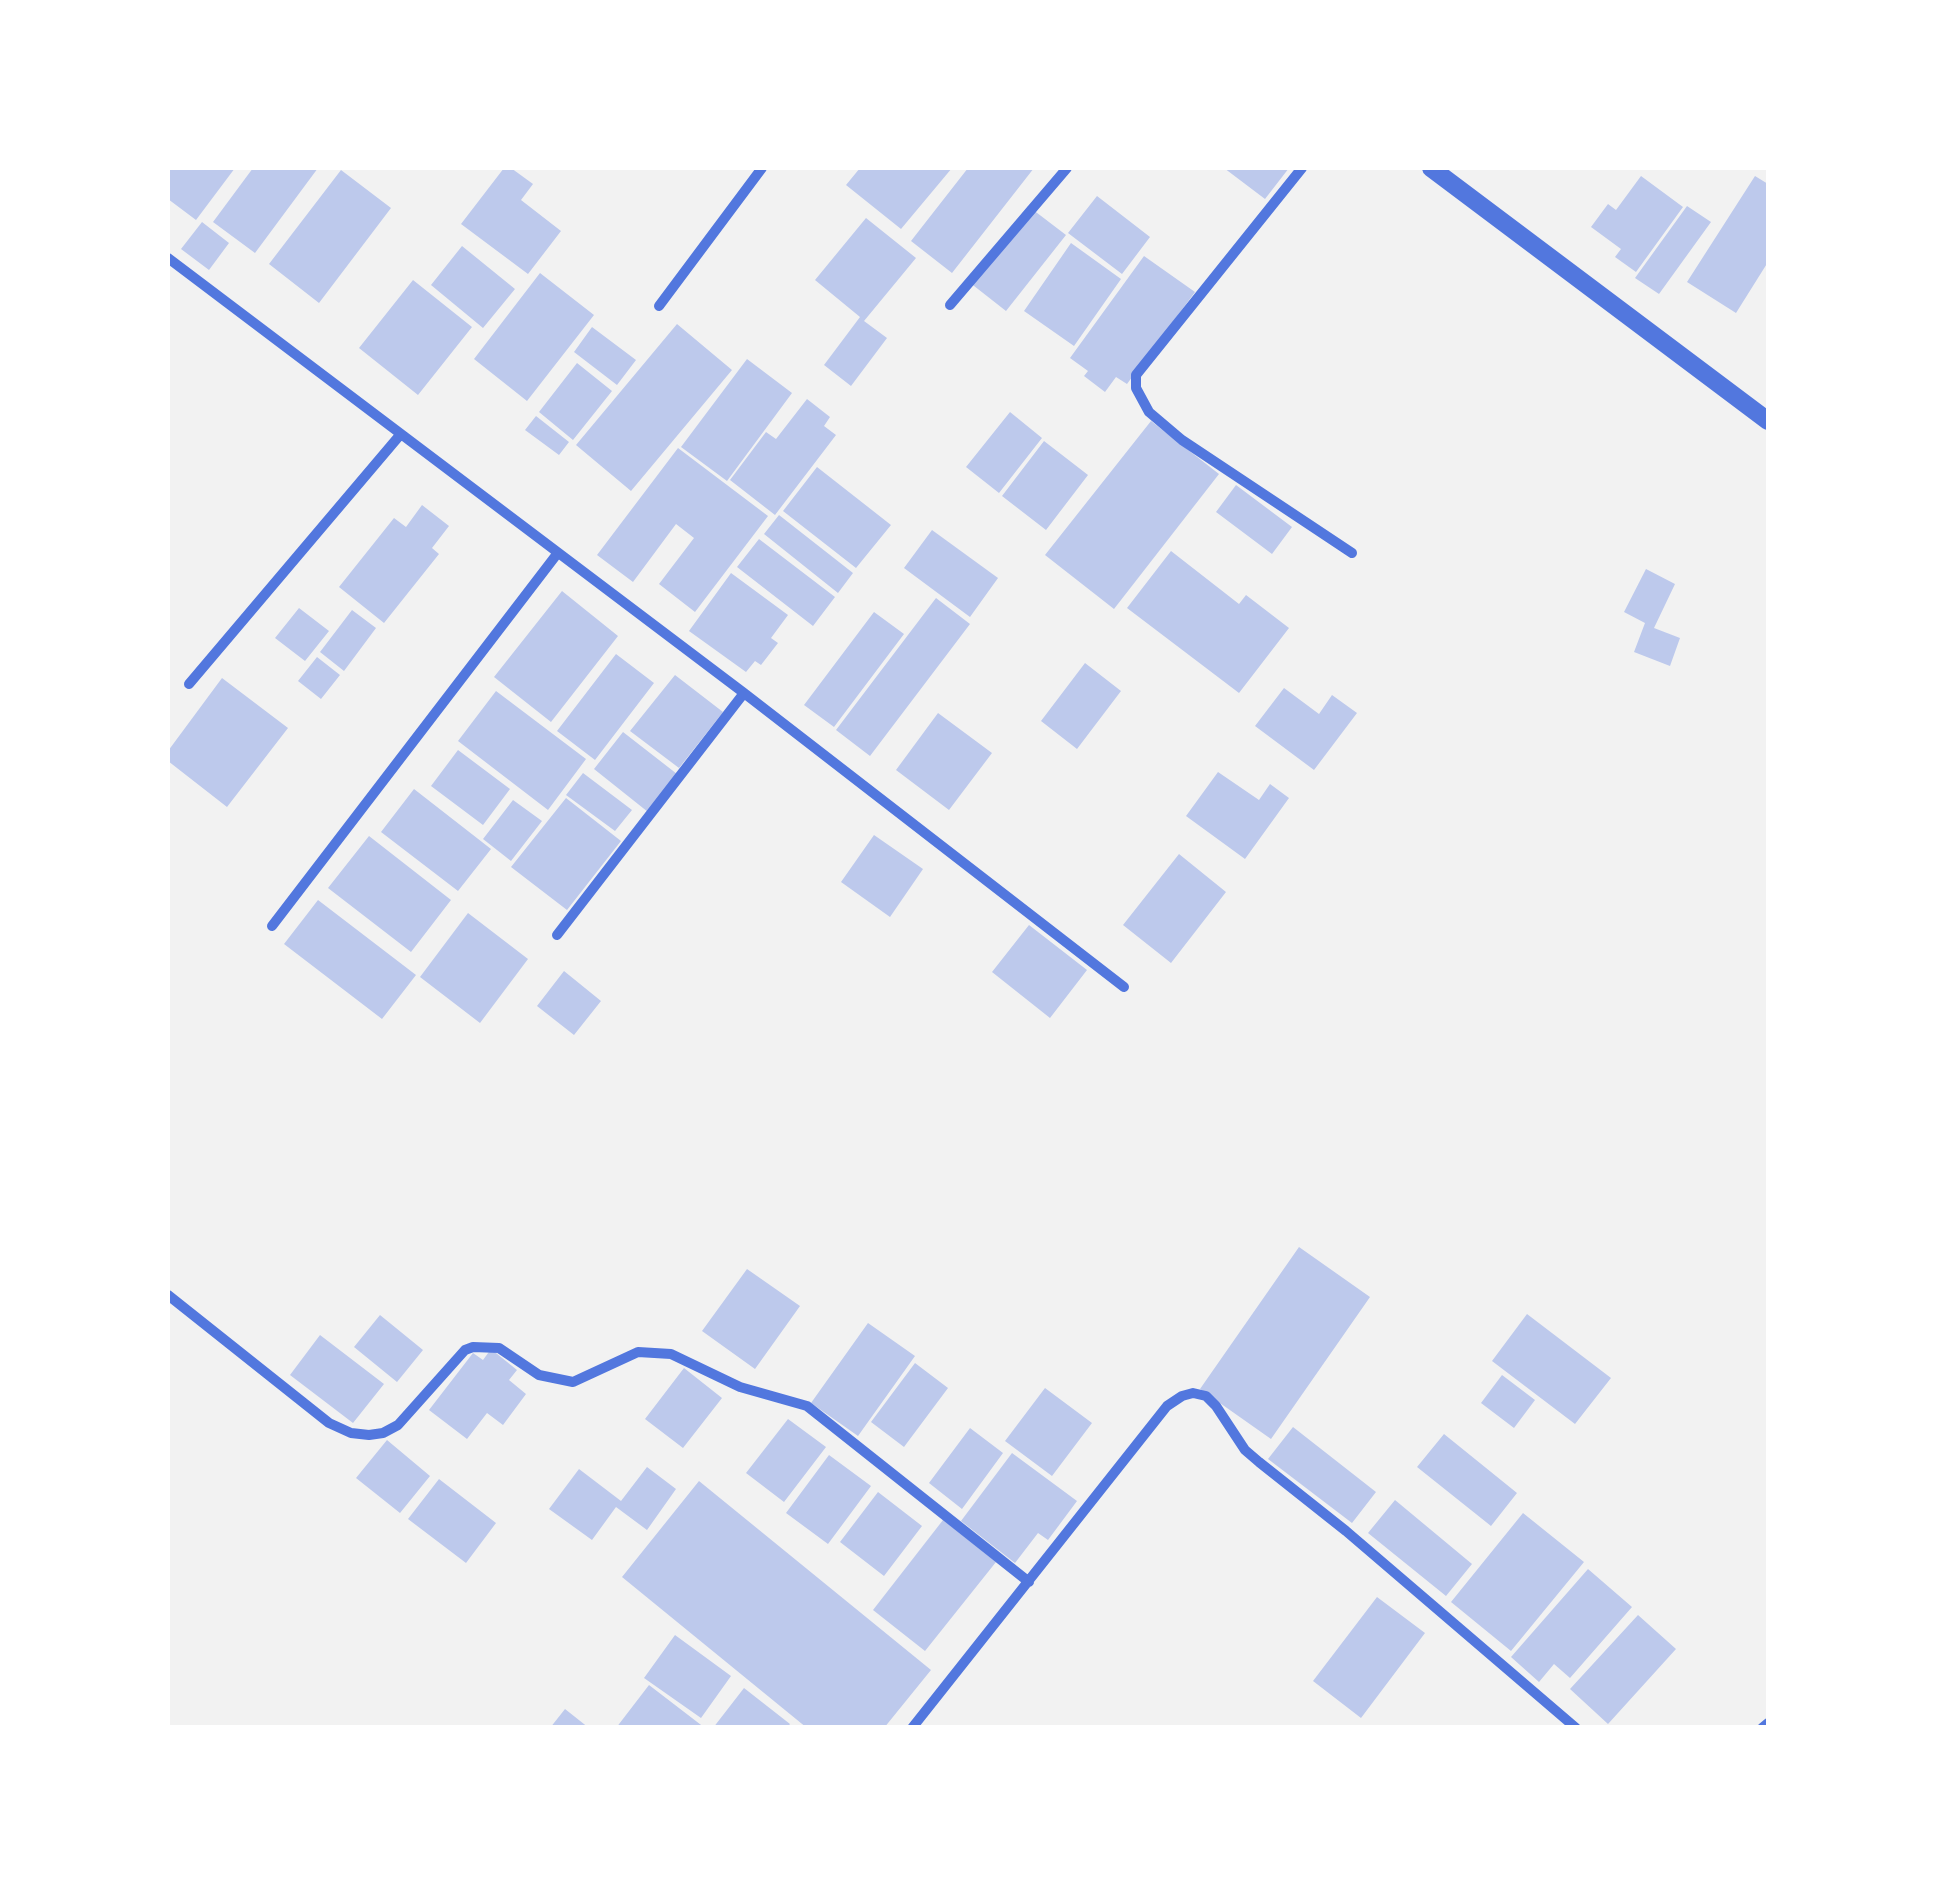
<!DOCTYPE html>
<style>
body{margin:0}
#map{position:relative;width:1936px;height:1895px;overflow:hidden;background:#f2f2f2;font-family:Raleway,sans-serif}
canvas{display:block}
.frame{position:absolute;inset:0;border:170px solid #fff;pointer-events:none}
</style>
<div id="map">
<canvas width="1936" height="1895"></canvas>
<div class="frame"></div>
</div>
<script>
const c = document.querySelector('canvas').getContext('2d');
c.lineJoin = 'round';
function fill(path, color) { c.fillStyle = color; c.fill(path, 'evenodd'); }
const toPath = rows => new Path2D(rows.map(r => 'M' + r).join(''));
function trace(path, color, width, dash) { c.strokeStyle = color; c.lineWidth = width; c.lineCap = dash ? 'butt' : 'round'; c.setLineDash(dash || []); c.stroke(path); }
const building = toPath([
 [171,168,235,168,196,220,168,199,168,172],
 [253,168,318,168,255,253,213,222],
 [504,168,511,168,533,184,521,200,561,231,528,274,461,224],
 [860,168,952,168,901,229,846,185],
 [968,168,1034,168,952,273,911,241],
 [1224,168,1289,168,1265,199],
 [341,170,391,208,319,303,269,264],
 [1641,176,1683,207,1636,272,1615,257,1621,249,1591,227,1608,204,1616,210],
 [1755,176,1768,184,1768,262,1736,313,1687,282],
 [1097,196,1150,237,1122,274,1068,233],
 [1028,206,1066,235,1006,311,969,282],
 [1687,206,1711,222,1659,294,1635,278],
 [866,218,916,258,864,321,887,338,851,386,824,365,860,317,815,280],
 [202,222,229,243,209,270,181,249],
 [1071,243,1121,279,1074,346,1024,311],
 [462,246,515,289,483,328,431,285],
 [1144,256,1195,292,1127,384,1116,377,1105,392,1084,376,1088,371,1070,358],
 [540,273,594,315,527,401,474,359],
 [413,280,472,327,418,395,359,348],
 [677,324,732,370,631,491,576,445],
 [592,327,636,360,617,385,574,352],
 [747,359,792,393,727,481,681,447],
 [577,363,612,391,573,440,539,412],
 [807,399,830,417,824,426,836,435,775,515,730,480,766,432,776,439],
 [1010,412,1042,438,999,493,966,467],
 [536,416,569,442,559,455,525,430],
 [1151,421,1219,474,1114,609,1045,555],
 [1044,441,1088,475,1046,530,1002,496],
 [678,448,768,516,695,612,659,584,694,538,676,524,633,582,597,555],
 [817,467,891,525,856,568,783,511],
 [1236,485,1292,527,1272,554,1216,512],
 [422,505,449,526,432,548,439,554,384,623,339,587,394,518,406,527],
 [779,515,853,573,838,593,764,534],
 [932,530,998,578,970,617,904,568],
 [759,539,835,597,813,626,737,567],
 [1171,551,1239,604,1246,595,1289,628,1239,693,1127,608],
 [1646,569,1675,584,1654,628,1680,638,1670,666,1634,652,1645,623,1624,612],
 [731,573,788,615,771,638,778,643,761,665,755,661,746,672,689,631],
 [562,591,618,636,551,722,494,677],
 [936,598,970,624,870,756,836,730],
 [299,608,329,631,305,661,275,638],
 [352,610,376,628,344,671,320,652],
 [874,612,904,634,834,727,804,705],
 [616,654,654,683,595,760,557,731],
 [317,657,340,675,321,699,298,681],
 [1085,663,1121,691,1077,749,1041,721],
 [675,675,723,712,679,768,630,731],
 [222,678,288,728,227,807,168,761,168,751],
 [1284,688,1319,714,1332,695,1357,713,1314,770,1255,726],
 [496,691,586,759,548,810,458,741],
 [938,713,992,753,949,810,896,770],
 [623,732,677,774,648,812,594,769],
 [458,750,510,789,483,825,431,786],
 [1218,772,1259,800,1270,784,1289,798,1245,859,1186,816],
 [583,773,632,810,615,831,566,795],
 [414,789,491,849,458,891,381,832],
 [566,798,621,841,567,910,511,867],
 [513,800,542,821,511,861,483,839],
 [874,835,923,869,890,917,841,882],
 [369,836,451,900,411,952,328,888],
 [1179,854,1226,892,1171,963,1123,925],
 [318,900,416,975,382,1019,284,944],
 [468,913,528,959,480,1023,420,977],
 [1029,925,1087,970,1050,1018,992,972],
 [564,971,601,1001,574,1035,537,1006],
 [1299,1247,1370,1297,1271,1439,1200,1389],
 [747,1269,800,1306,755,1369,702,1331],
 [1527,1314,1611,1378,1575,1424,1492,1361],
 [380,1315,423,1350,397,1382,354,1347],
 [868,1323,915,1356,858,1436,811,1403],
 [320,1335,384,1384,353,1423,290,1375],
 [491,1349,517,1370,509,1380,526,1394,503,1425,487,1413,467,1439,429,1410,473,1353,483,1360],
 [915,1363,948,1388,904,1447,871,1422],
 [684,1368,722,1398,683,1448,645,1419],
 [1502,1375,1535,1400,1514,1428,1481,1403],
 [1045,1388,1092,1423,1052,1476,1005,1441],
 [788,1419,826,1447,784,1502,746,1473],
 [1293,1427,1376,1492,1352,1523,1268,1459],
 [970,1428,1003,1453,962,1509,929,1483],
 [1444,1434,1517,1493,1491,1526,1417,1467],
 [387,1440,430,1476,400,1513,356,1478],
 [1012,1453,1077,1501,1048,1540,1038,1533,1015,1563,961,1521],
 [829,1455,871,1486,828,1544,786,1513],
 [647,1467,676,1489,647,1530,616,1507,592,1540,549,1509,579,1469,621,1501],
 [439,1479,496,1523,466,1563,408,1519],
 [699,1481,931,1670,884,1728,807,1728,622,1577],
 [878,1492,922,1526,884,1576,840,1542],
 [1395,1500,1472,1564,1446,1596,1368,1533],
 [1523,1513,1584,1562,1511,1651,1451,1602],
 [943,1520,996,1562,925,1651,873,1610],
 [1588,1569,1632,1607,1570,1678,1554,1664,1539,1682,1511,1657],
 [1377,1597,1425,1633,1361,1718,1313,1681],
 [1638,1615,1676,1649,1608,1724,1570,1689],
 [675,1635,731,1676,701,1718,644,1678],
 [649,1685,705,1728,616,1728],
 [744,1688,790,1724,787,1728,713,1728],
 [565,1709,589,1728,550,1728]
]);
const minor = toPath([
 [1302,168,1136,375,1136,388,1149,412,1182,440,1352,553],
 [168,258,744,693,1124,987],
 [950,305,1067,168],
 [659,306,762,168],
 [189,684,400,435],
 [272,926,557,554],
 [557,935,744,693],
 [168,1295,329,1423,351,1433,369,1435,383,1433,398,1425,465,1350,473,1347,499,1348,539,1375,573,1382,638,1352,671,1354,740,1387,807,1406,1029,1582],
 [912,1728,1167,1406,1182,1396,1193,1393,1206,1396,1216,1406,1245,1450,1259,1462,1346,1531,1576,1728],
 [1762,1728,1768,1723]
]);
const tertiary = toPath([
 [1431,168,1768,421]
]);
fill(building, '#bdc9ec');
trace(minor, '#5277de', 10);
trace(tertiary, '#5277de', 18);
</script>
